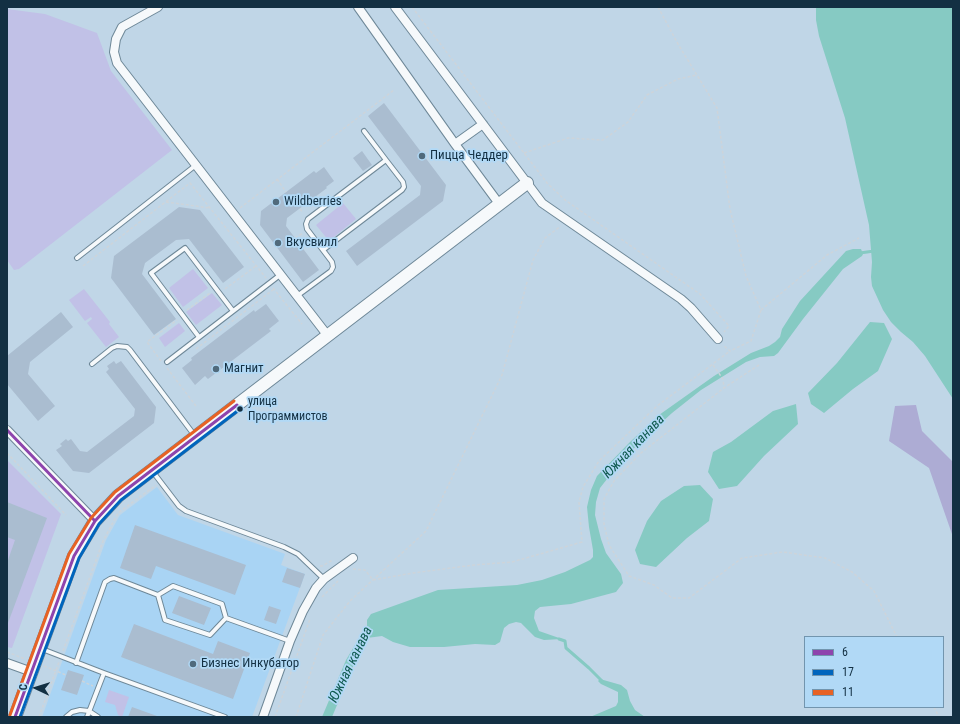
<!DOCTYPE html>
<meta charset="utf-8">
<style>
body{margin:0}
#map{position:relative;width:960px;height:724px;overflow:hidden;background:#c0d6e7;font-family:"Roboto Condensed",sans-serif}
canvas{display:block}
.frame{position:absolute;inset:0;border:8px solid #133043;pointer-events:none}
.legend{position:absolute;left:804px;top:636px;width:140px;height:72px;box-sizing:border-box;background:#b1d9f6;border:1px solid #7295ae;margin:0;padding:5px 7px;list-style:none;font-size:12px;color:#133043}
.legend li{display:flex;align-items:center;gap:8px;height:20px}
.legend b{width:20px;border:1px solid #7295ae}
.north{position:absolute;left:16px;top:668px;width:40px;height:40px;-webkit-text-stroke:3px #b1d9f6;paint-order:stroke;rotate:274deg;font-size:11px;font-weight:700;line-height:16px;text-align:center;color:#133043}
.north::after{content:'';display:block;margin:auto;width:14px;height:18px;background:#133043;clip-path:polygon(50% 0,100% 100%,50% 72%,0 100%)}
</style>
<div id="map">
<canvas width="960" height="724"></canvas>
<div class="frame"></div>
<ul class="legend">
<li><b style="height:5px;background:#8e44ad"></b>6</li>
<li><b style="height:5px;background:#0065bd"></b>17</li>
<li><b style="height:5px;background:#e76224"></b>11</li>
</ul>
<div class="north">С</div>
</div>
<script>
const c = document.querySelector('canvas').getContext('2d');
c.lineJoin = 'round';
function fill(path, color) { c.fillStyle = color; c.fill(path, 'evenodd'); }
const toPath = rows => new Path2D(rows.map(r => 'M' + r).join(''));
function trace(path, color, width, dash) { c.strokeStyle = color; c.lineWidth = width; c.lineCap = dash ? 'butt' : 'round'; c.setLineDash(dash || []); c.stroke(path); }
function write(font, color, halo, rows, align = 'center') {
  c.font = font + ' "Roboto Condensed",sans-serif'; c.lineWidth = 3.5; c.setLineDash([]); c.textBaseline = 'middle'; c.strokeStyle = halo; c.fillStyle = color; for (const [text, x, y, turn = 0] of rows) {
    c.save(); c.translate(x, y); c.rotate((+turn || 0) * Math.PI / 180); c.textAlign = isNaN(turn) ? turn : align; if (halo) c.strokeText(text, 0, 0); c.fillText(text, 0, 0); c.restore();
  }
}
const built = toPath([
 [157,487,178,515,285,554,281,565,305,574,252,717,42,717,106,540,120,515]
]);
const green = toPath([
 [7,9,45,14,97,33,111,71,172,150,19,269,14,270,7,260],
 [343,203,356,219,329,241,316,225],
 [193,269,208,288,183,307,169,288],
 [84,289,110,322,109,324,119,337,106,347,87,323,92,319,91,317,85,321,69,300],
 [212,293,222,305,196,325,186,312],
 [179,323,185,331,165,347,159,338],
 [7,460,61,514,12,648,7,647],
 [109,690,129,697,122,717,118,715,115,705,105,702]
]);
const forest = toPath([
 [916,405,922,431,953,462,953,537,929,468,889,441,895,406]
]);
const water = toPath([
 [816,7,953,7,953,399,925,356,913,342,901,332,891,322,883,310,872,286,871,277,872,262,869,225,845,118,819,36,816,20],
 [853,249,861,249,863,254,862,256,843,269,803,319,778,353,774,356,760,357,746,362,701,390,672,413,638,444,611,474,600,488,596,502,595,515,601,539,606,553,621,574,623,583,616,592,571,604,540,607,535,611,534,618,539,631,562,639,544,640,535,637,521,623,516,622,509,624,504,628,500,642,495,645,475,644,444,647,410,647,393,642,382,636,367,638,363,643,332,717,322,717,346,660,359,638,367,628,367,620,371,614,438,590,517,585,542,580,565,572,590,560,593,557,593,550,589,527,587,507,591,490,597,476,630,442,659,415,714,376,751,353,769,346,775,342,780,337,782,329,800,301,846,251],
 [870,322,884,323,892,339,878,371,853,389,824,413,811,404,808,393,837,363],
 [796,404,798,424,764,456,737,486,719,489,708,472,713,452,731,442,773,411],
 [700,485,713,499,709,521,687,538,656,567,640,564,635,550,647,521,661,501,684,486],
 [600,679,621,685,627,690,630,701,635,710,645,717,590,717,616,706,618,702,618,692,601,684,598,681]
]);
const stream = toPath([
 [860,253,874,251],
 [559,639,565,641,566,648,589,668,602,681]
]);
const building = toPath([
 [384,103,446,185,443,201,357,266,346,251,420,195,421,186,368,116],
 [362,151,372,165,363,171,353,158],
 [324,167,334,181,326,187,327,188,287,218,286,226,319,270,303,282,260,225,261,211,314,171,316,173],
 [179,207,200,210,244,267,223,283,189,239,176,240,145,263,142,274,176,319,154,335,111,278,114,256],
 [266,304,279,321,269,329,271,331,208,379,205,376,195,385,182,368,192,360,191,358,254,310,255,312],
 [61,312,73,327,30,362,28,374,55,406,38,421,7,384,7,356],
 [114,361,116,364,121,361,156,407,154,423,89,473,73,471,56,450,62,446,60,444,66,439,68,441,71,439,80,451,87,452,134,416,135,409,106,372,109,369,107,366],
 [7,502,47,518,8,623,7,563,15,540,7,537],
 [135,525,246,565,235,595,156,566,151,579,120,568],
 [287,568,305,574,300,588,282,582],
 [179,596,211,608,204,625,172,613],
 [269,606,281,610,276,624,264,620],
 [134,624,213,654,218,641,250,653,233,699,121,657],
 [68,670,84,675,77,695,61,690],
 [132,707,157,716,156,717,128,717]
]);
const path = toPath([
 [412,7,547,183,565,200,700,294,729,326,724,332],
 [658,7,678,44,717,108,730,209,746,276,761,310,751,341,730,351,723,345],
 [524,153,568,138,603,140,628,122,647,95,678,79,697,75],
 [277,179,286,192],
 [166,202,210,208],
 [240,208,394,90],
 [300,209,303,213],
 [295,238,303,233],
 [83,266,190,183,266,278],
 [273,288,302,324],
 [225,289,256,266],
 [187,310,210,293],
 [761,310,827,255,859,238],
 [196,349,274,289],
 [161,361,147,342,177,320],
 [713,365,723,379,724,388],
 [759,365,724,388,641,453,614,481,604,499,604,524,609,545,629,576,654,585,672,598,689,598,742,558,783,552,825,558,852,572,874,591,897,637],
 [167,368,196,406],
 [7,453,66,515],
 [320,566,322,566,331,561,332,562],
 [353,569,365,570,373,580,413,573,474,565,512,562,582,542,579,502,583,487,599,461,657,406,730,351],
 [322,597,338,581],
 [63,651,103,541,118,513,156,485],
 [7,652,25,659],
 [44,666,66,675],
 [82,681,93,686],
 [934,707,939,717],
 [39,717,59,662],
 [275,717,310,619],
 [296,717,323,635,350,601,426,531,502,375,533,260,545,238,561,226]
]);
const lane = toPath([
 [364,131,386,160],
 [77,258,196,165],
 [297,296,331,271,333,267,332,262,307,229,306,224,308,219,386,160,403,182,404,187,402,190,323,250],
 [199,337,151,273,185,248,233,311],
 [167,362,280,275],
 [92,364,112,348,117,346,127,347,130,350,195,436],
 [153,472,179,506,186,511,284,547,298,554,324,579],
 [158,595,173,586,222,604,226,618],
 [42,649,104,673,225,717],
 [76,663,105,582,110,579,114,578,158,595,165,620,210,635,226,618,290,641],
 [66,717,72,712,80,710,89,711,98,717],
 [87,717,104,673]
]);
const street = toPath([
 [158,7,122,27,116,39,114,52,117,63,328,336],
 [358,7,455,144,500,205],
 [395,7,542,203,681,299,691,308,718,339],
 [455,144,483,124],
 [7,430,95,521],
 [7,663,32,672],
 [263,717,290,641,303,611,316,588,324,579,353,558]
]);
const secondary = toPath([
 [15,717,74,556,95,521,118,496,527,183]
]);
const bus1 = toPath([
 [7,430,95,521],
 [15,717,74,556,95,521,118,496,237,405]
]);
const bus2 = toPath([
 [20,717,79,558,99,524,121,500,240,409]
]);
const bus3 = toPath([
 [10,715,69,554,91,518,115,492,234,401]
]);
const markers = [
 [422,156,4,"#506a7c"],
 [276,202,4,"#506a7c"],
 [278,243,4,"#506a7c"],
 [216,369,4,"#506a7c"],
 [240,409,3.5,"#133043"],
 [193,664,4,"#506a7c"]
];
const busNames = [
 ["улица",248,402],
 ["Программистов",248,417]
];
const poiNames = [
 ["Пицца Чеддер",430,156],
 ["Wildberries",284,202],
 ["Вкусвилл",286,243],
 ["Магнит",224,369],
 ["Бизнес Инкубатор",201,664]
];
const waterNames = [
 ["Южная канава",634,447,-46],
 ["Южная канава",351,665,-64]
];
fill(built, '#a9d4f4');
fill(green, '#c1c1e7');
fill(forest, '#adacd4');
fill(water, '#86cac3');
trace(stream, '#86cac3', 3);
fill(building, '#aabdd0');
trace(lane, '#6e8898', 6);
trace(street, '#6e8898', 10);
trace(secondary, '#6e8898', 14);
trace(path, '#cdd4da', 1.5, [3, 2]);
trace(lane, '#f6f9fb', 4);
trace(street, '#f6f9fb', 8);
trace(secondary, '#f6f9fb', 12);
trace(bus1, '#8e44ad', 3);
trace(bus2, '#0065bd', 3);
trace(bus3, '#e76224', 3);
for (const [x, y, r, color] of markers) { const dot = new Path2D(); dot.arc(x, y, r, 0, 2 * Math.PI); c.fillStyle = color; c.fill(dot); trace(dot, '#b1d9f6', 1.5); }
write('12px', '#133043', '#b1d9f6', busNames, 'left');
write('13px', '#133043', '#b1d9f6', poiNames, 'left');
write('italic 14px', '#0f5a4f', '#b1d9f6', waterNames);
</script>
